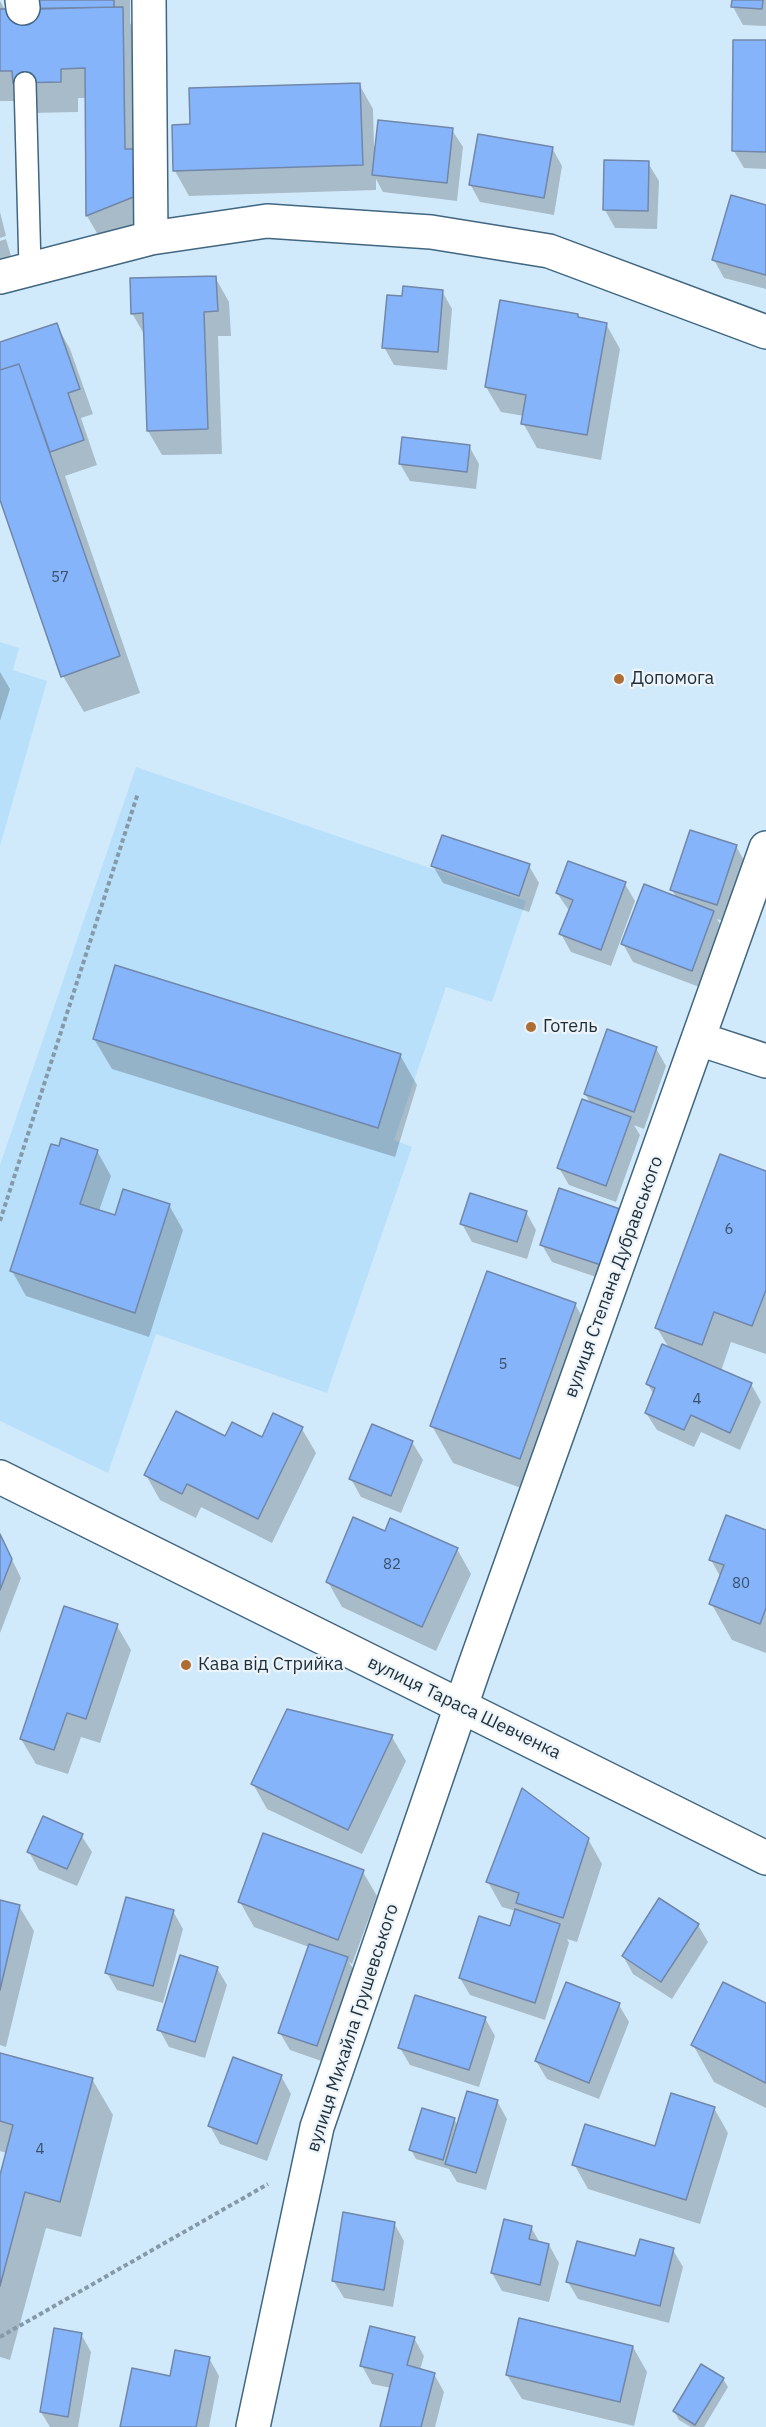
<!DOCTYPE html>
<meta charset="utf-8">
<style>
body{margin:0}
canvas{display:block;background:#d1eafb}
</style>
<canvas width="766" height="2427"></canvas>
<script>
const c = document.querySelector('canvas').getContext('2d');
c.lineJoin = 'round';
function fill(path, color) { c.fillStyle = color; c.fill(path, 'evenodd'); }
const toPath = rows => new Path2D(rows.map(r => 'M' + r).join(''));
function trace(path, color, width, dash) { c.strokeStyle = color; c.lineWidth = width; c.lineCap = dash ? 'butt' : 'round'; c.setLineDash(dash || []); c.stroke(path); }
function write(font, color, halo, rows, align = 'center') {
  c.font = font + ' "IBM Plex Sans",sans-serif'; c.lineWidth = 4.5; c.setLineDash([]); c.textBaseline = 'middle'; c.strokeStyle = halo; c.fillStyle = color; for (const [text, x, y, turn = 0] of rows) {
    c.save(); c.translate(x, y); c.rotate((+turn || 0) * Math.PI / 180); c.textAlign = isNaN(turn) ? turn : align; if (halo) c.strokeText(text, 0, 0); c.fillText(text, 0, 0); c.restore();
  }
}
const built = toPath([
 [0,642,19,648,13,670,47,681,0,846],
 [136,767,526,901,492,1002,446,987,394,1140,412,1147,327,1393,156,1334,108,1473,0,1421,0,1165]
]);
const shadow = toPath([
 [40,0,130,0,130,23,139,38,158,224,104,245,87,216,86,98,78,98,78,112,32,113,25,101,0,101,0,1,5,10],
 [733,0,766,0,766,26,743,25,733,7],
 [766,42,766,169,744,168,734,151],
 [359,84,373,109,374,146,452,130,463,147,457,201,383,192,376,179,376,190,189,196,175,171,192,125],
 [552,148,562,166,554,215,480,202,470,184],
 [648,163,659,181,657,229,615,228,605,210],
 [766,207,766,289,724,278,714,260],
 [0,212,6,236,0,238],
 [6,239,11,256,0,259,0,241],
 [215,277,229,302,231,336,218,336,222,454,162,455,148,431,145,336,132,313],
 [442,291,452,309,447,370,394,365,384,347,403,298],
 [577,315,579,319,606,324,620,349,601,460,537,448,523,423,524,416,501,412,486,387],
 [56,324,70,349,93,414,81,418,97,465,65,476,140,693,84,712,63,676,0,495,0,344],
 [469,446,479,464,476,489,410,481,400,464],
 [0,672,10,689,0,721],
 [736,846,746,864,727,922,717,919,724,930,702,988,633,962,623,944,677,899,672,890],
 [433,866,529,866,539,883,529,912,443,883],
 [625,884,635,901,611,966,571,952,561,934,570,912,557,893],
 [94,1039,400,1055,417,1085,395,1157,112,1069],
 [656,1048,666,1066,644,1129,634,1125,640,1135,616,1202,569,1185,559,1168,591,1104,585,1094],
 [97,1151,111,1176,99,1211,116,1217,169,1205,183,1230,149,1337,26,1296,12,1271],
 [766,1173,766,1354,731,1342,721,1371,751,1384,761,1402,740,1450,701,1432,694,1447,657,1430,646,1413,654,1395,647,1383,669,1348,657,1328],
 [526,1212,536,1230,527,1259,472,1242,462,1224],
 [629,1228,611,1282,552,1262,542,1245],
 [575,1304,596,1341,540,1495,453,1463,432,1426],
 [373,1426,412,1442,423,1460,401,1513,361,1497,351,1479],
 [302,1429,316,1453,272,1543,201,1507,196,1518,160,1500,146,1475,226,1438,263,1439],
 [766,1532,766,1653,732,1640,711,1603,721,1578,711,1560],
 [386,1533,457,1549,471,1574,436,1651,342,1607,328,1582],
 [0,1535,21,1578,0,1633],
 [117,1626,131,1650,100,1743,81,1737,68,1774,36,1764,21,1739],
 [392,1737,406,1761,362,1854,267,1809,253,1784],
 [81,1835,92,1852,77,1886,39,1870,29,1852],
 [588,1839,602,1864,577,1942,567,1939,569,1943,545,2020,470,1995,460,1978,511,1928,516,1911,502,1907,488,1882],
 [363,1872,377,1896,352,1964,349,1962,357,1975,327,2063,290,2050,280,2033,309,1947,254,1927,240,1902],
 [0,1901,19,1906,34,1931,6,2047,0,2045],
 [173,1911,183,1929,163,2003,117,1990,107,1973],
 [698,1925,708,1942,672,1999,633,1974,623,1956],
 [217,1968,227,1985,205,2058,169,2047,159,2029],
 [619,2005,629,2022,599,2099,547,2079,536,2061],
 [766,2005,766,2108,714,2082,693,2045],
 [485,2018,495,2036,479,2087,410,2065,400,2048],
 [0,2054,92,2079,113,2115,81,2237,46,2228,10,2360,0,2357,0,2181,7,2153,0,2151],
 [281,2076,291,2094,267,2161,220,2144,210,2126],
 [497,2101,507,2119,486,2190,457,2182,449,2169,416,2159,411,2150,454,2119,458,2126],
 [714,2108,728,2133,700,2224,588,2189,574,2164,655,2148],
 [394,2223,404,2241,393,2307,344,2298,333,2280],
 [531,2227,540,2243,549,2245,559,2263,549,2302,502,2291,492,2273],
 [673,2250,683,2267,669,2323,578,2299,568,2282,636,2258],
 [81,2334,91,2352,78,2427,50,2427,41,2412],
 [414,2338,424,2356,420,2370,434,2374,444,2392,435,2427,381,2427,391,2388,372,2384,362,2366],
 [633,2347,647,2372,634,2426,522,2399,507,2375],
 [209,2358,219,2376,209,2427,122,2427,171,2377],
 [723,2379,728,2387,704,2427,691,2427,679,2420,674,2411]
]);
const building = toPath([
 [38,0,114,0,114,7,38,9,38,0],
 [732,0,763,0,762,9,731,7,732,0],
 [123,7,125,149,140,149,141,194,86,216,85,68,61,69,61,82,13,83,12,71,0,71,0,9,123,7],
 [733,40,766,40,766,152,732,151,733,40],
 [360,83,363,165,173,171,172,125,190,124,189,88,360,83],
 [378,120,453,128,447,183,372,175,378,120],
 [478,134,553,147,544,198,469,185,478,134],
 [604,160,649,161,648,211,603,210,604,160],
 [731,195,766,205,766,275,712,260,731,195],
 [216,276,218,311,204,312,208,429,147,431,143,313,131,314,130,278,216,276],
 [403,286,443,290,438,352,382,348,387,295,402,296,403,286],
 [500,300,578,314,578,317,607,323,587,435,521,424,526,395,485,387,500,300],
 [57,323,80,389,68,393,84,440,50,452,19,364,0,370,0,342,57,323],
 [19,364,120,656,61,677,0,500,0,370,19,364],
 [402,437,470,445,467,472,399,464,402,437],
 [690,830,737,845,717,905,670,890,690,830],
 [442,835,530,864,519,896,431,866,442,835],
 [568,861,626,882,601,950,559,934,573,900,556,893,568,861],
 [644,884,714,911,692,971,621,944,644,884],
 [115,965,401,1054,378,1128,93,1039,115,965],
 [607,1029,657,1047,634,1112,584,1094,607,1029],
 [582,1099,631,1117,606,1186,557,1168,582,1099],
 [61,1138,98,1150,80,1204,115,1215,123,1189,170,1204,135,1313,10,1271,51,1144,59,1146,61,1138],
 [720,1154,766,1171,766,1290,752,1326,714,1312,702,1345,655,1328,720,1154],
 [559,1188,620,1209,601,1265,540,1245,559,1188],
 [470,1193,527,1211,517,1242,460,1224,470,1193],
 [487,1271,576,1303,520,1459,430,1426,487,1271],
 [662,1344,752,1383,730,1433,691,1415,684,1430,645,1413,655,1388,646,1384,662,1344],
 [176,1411,225,1436,232,1422,262,1437,273,1413,303,1427,258,1519,187,1484,182,1494,144,1475,176,1411],
 [372,1424,413,1441,391,1496,349,1479,372,1424],
 [726,1515,766,1530,766,1608,760,1624,709,1604,724,1565,709,1560,726,1515],
 [353,1517,385,1531,390,1518,458,1548,422,1627,326,1582,353,1517],
 [0,1534,12,1559,0,1590,0,1534],
 [64,1606,118,1624,86,1719,67,1713,54,1750,20,1739,64,1606],
 [287,1709,393,1735,348,1830,251,1784,287,1709],
 [522,1788,589,1838,563,1918,516,1903,519,1893,486,1882,522,1788],
 [43,1816,83,1834,67,1869,27,1852,43,1816],
 [263,1833,364,1870,338,1940,238,1902,263,1833],
 [126,1897,174,1910,153,1986,105,1973,126,1897],
 [659,1898,699,1924,661,1982,622,1956,659,1898],
 [0,1900,20,1905,0,1990,0,1900],
 [515,1909,560,1924,535,2003,459,1978,479,1916,510,1926,515,1909],
 [309,1944,348,1957,317,2046,278,2033,309,1944],
 [180,1955,218,1967,195,2042,157,2030,180,1955],
 [566,1982,620,2003,589,2083,535,2061,566,1982],
 [723,1982,766,2003,766,2083,691,2045,723,1982],
 [415,1995,486,2017,469,2070,398,2048,415,1995],
 [0,2053,93,2078,60,2202,25,2192,0,2286,0,2175,13,2125,0,2121,0,2053],
 [233,2057,282,2075,257,2144,208,2126,233,2057],
 [467,2091,498,2100,476,2173,445,2164,467,2091],
 [671,2093,715,2107,686,2200,572,2165,585,2124,655,2146,671,2093],
 [422,2108,455,2118,443,2160,409,2150,422,2108],
 [343,2212,395,2222,384,2290,332,2281,343,2212],
 [504,2219,532,2226,529,2239,549,2244,540,2285,491,2273,504,2219],
 [640,2239,674,2248,660,2306,566,2282,577,2241,635,2256,640,2239],
 [519,2318,633,2346,620,2402,506,2375,519,2318],
 [370,2326,415,2337,407,2365,435,2373,421,2427,380,2427,393,2374,360,2366,370,2326],
 [54,2328,82,2333,68,2417,40,2412,54,2328],
 [175,2350,210,2357,196,2427,120,2427,132,2368,170,2376,175,2350],
 [701,2364,724,2378,695,2425,673,2411,701,2364]
]);
const path = toPath([
 [0,1221,138,793],
 [0,2337,268,2184]
]);
const lane = toPath([
 [25,83,30,267]
]);
const street = toPath([
 [22,0,23,8],
 [149,0,151,238],
 [0,277,151,238,267,221,431,232,549,251,766,332],
 [699,1039,766,1061],
 [253,2427,317,2127,474,1668,766,848]
]);
const secondary = toPath([
 [0,1477,766,1858]
]);
const markers = [
 [619,679,6,"#ad6d35"],
 [531,1027,6,"#ad6d35"],
 [186,1665,6,"#ad6d35"]
];
const numberNames = [
 ["57",60,578],
 ["6",729,1230],
 ["5",503,1365],
 ["4",697,1400],
 ["82",392,1565],
 ["80",741,1584],
 ["4",40,2150]
];
const poiNames = [
 ["Допомога",631,679],
 ["Готель",543,1027],
 ["Кава від Стрийка",198,1665]
];
const streetNames = [
 ["вулиця Степана Дубравського",614,1277,-70],
 ["вулиця Тараса Шевченка",464,1708,26],
 ["вулиця Михайла Грушевського",353,2028,-72]
];
fill(built, '#b9e0fb');
fill(shadow, '#0003');
fill(building, '#86b4fb');
trace(building, '#7187a9', 1.5);
trace(lane, '#416680', 24);
trace(street, '#416680', 36);
trace(secondary, '#416680', 36);
trace(path, '#859aa9', 4, [4.5, 3]);
trace(lane, '#fff', 21);
trace(street, '#fff', 33);
trace(secondary, '#fff', 33);
for (const [x, y, r, color] of markers) { const dot = new Path2D(); dot.arc(x, y, r, 0, 2 * Math.PI); c.fillStyle = color; c.fill(dot); trace(dot, '#ecf4fa', 2); }
write('15px', '#38506a', null, numberNames);
write('18px', '#1e2e39', '#ecf4fa', poiNames, 'left');
write('18px', '#1e2e39', '#ecf4fa', streetNames);
</script>
